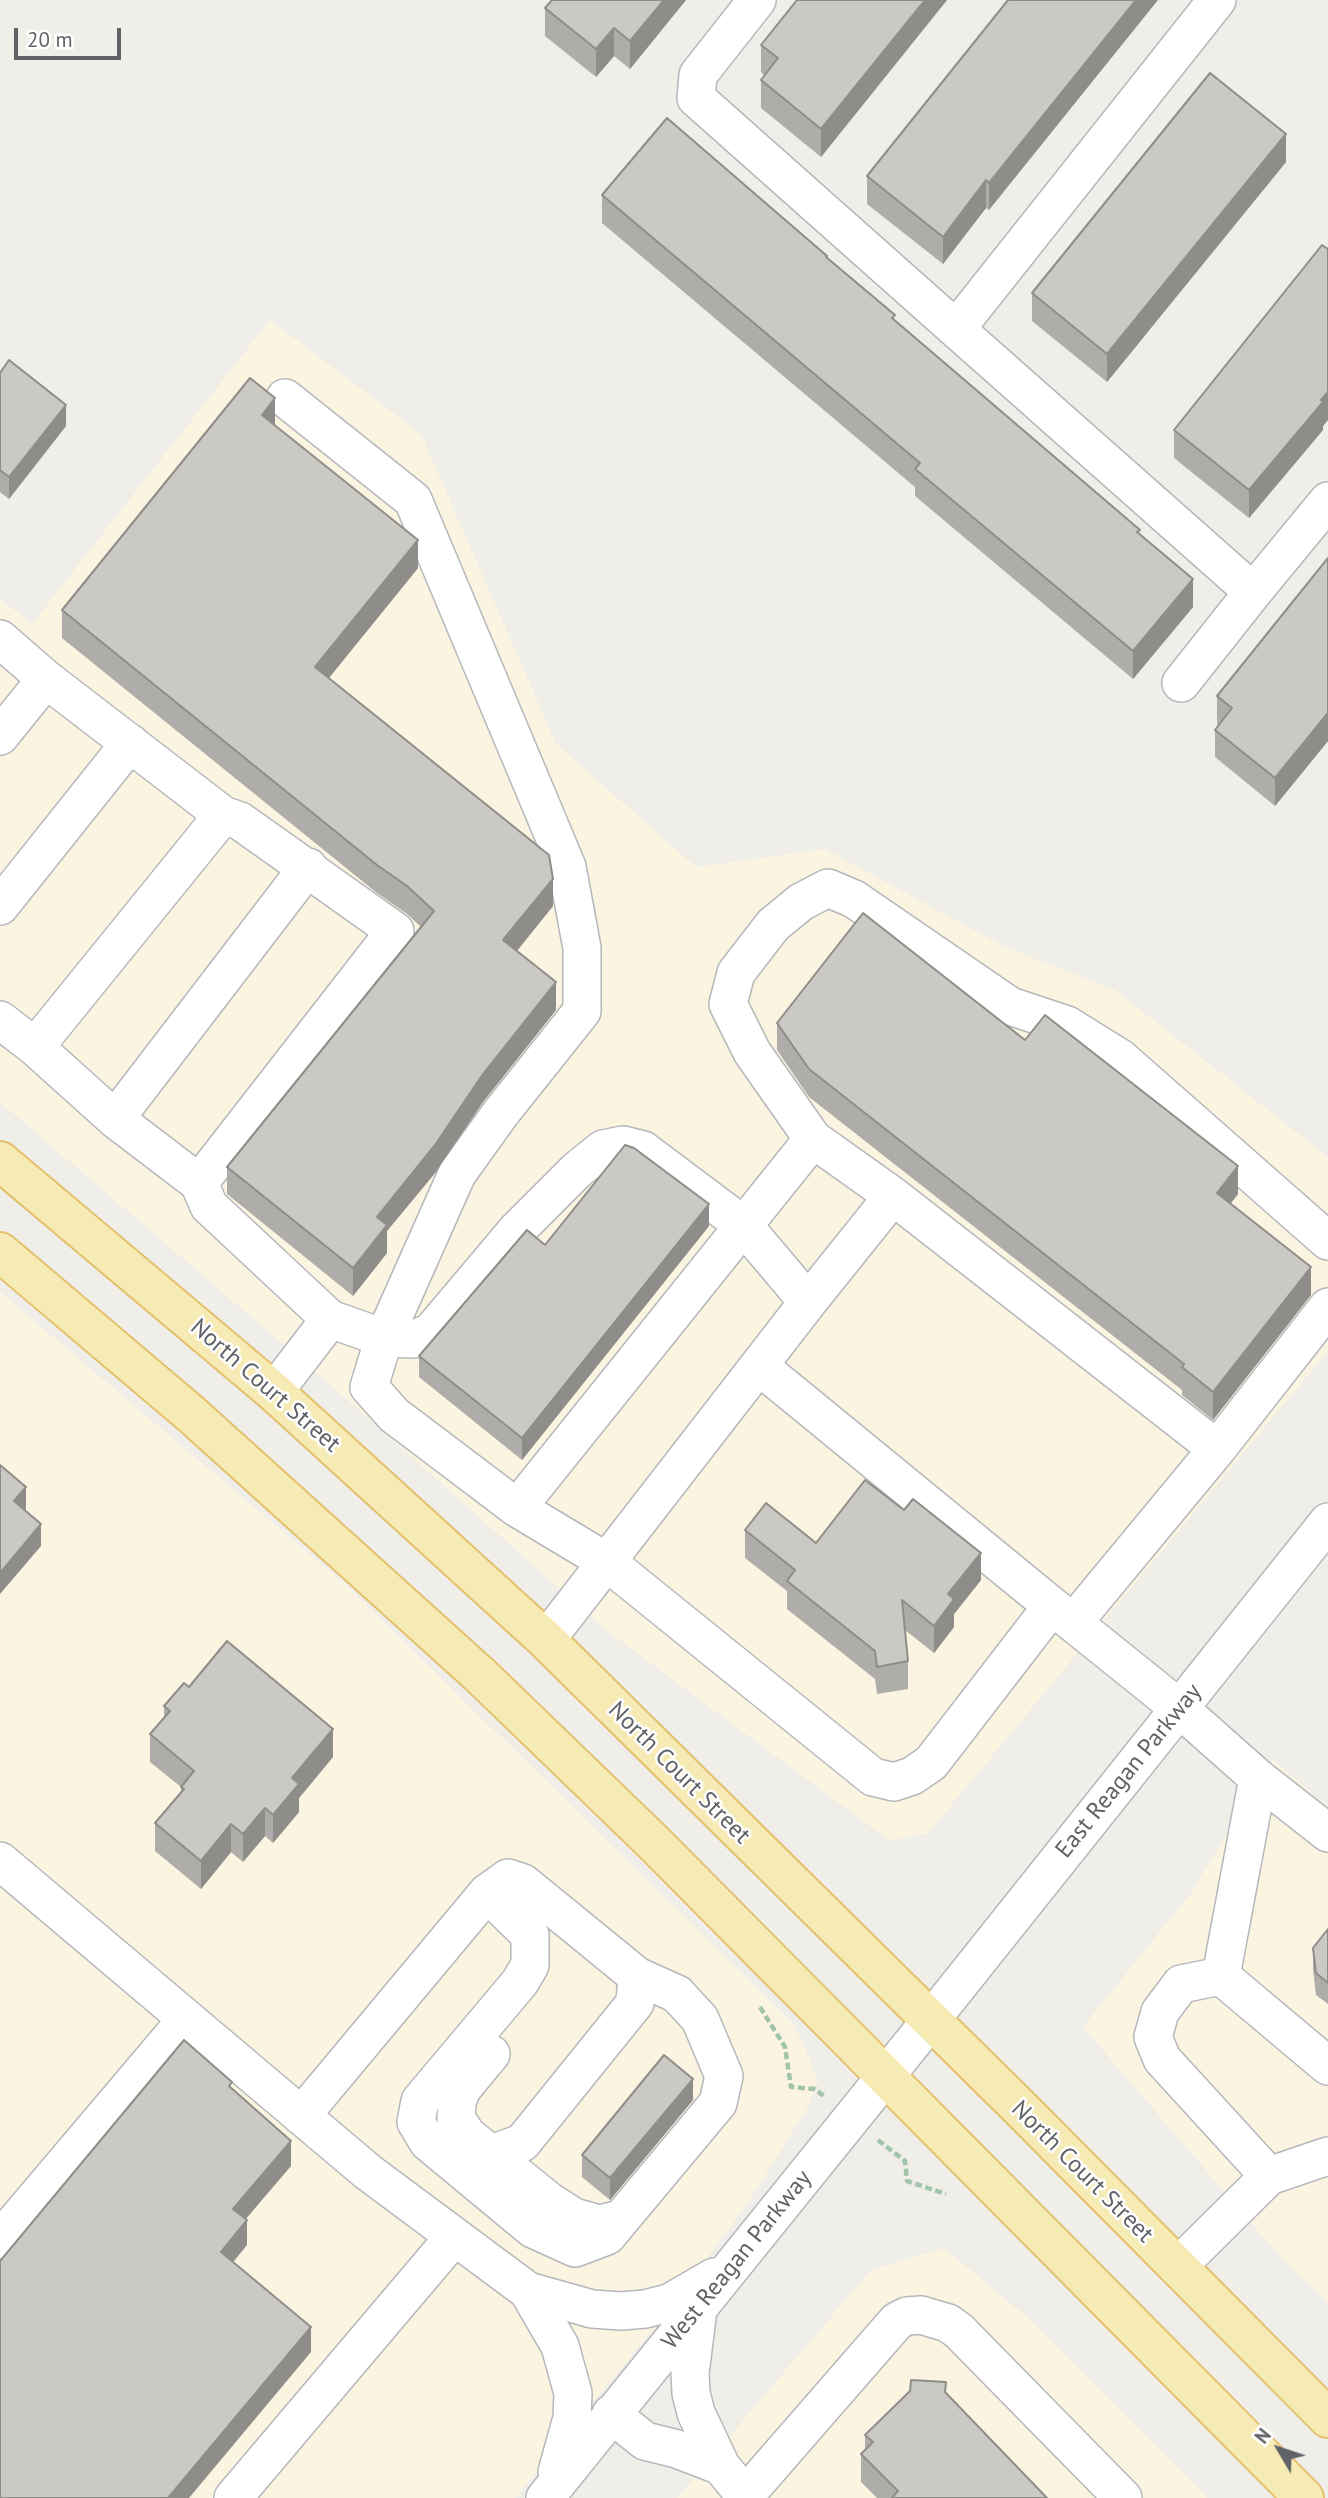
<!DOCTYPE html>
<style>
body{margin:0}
#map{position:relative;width:1328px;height:2498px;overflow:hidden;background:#efeee8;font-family:"PT Sans",sans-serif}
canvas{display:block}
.north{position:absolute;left:1244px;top:2414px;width:70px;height:70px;-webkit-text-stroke:5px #fff;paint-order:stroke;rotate:309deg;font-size:19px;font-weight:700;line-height:28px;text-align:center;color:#5f6266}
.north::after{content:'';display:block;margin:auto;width:24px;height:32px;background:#5f6266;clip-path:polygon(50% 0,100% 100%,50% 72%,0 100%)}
.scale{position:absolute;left:14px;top:28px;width:107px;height:32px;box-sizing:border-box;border:4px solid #5f6266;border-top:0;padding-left:9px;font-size:21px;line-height:24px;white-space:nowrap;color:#5f6266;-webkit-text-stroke:5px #fff;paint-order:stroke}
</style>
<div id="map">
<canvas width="1328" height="2498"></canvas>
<div class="north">N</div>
<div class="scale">20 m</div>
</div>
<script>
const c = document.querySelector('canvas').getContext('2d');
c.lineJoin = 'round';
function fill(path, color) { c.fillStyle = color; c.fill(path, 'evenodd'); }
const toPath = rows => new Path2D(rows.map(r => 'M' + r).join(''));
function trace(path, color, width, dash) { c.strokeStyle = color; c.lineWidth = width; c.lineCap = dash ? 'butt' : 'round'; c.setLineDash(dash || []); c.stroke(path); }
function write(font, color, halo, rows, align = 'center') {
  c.font = font + ' "PT Sans",sans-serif'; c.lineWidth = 5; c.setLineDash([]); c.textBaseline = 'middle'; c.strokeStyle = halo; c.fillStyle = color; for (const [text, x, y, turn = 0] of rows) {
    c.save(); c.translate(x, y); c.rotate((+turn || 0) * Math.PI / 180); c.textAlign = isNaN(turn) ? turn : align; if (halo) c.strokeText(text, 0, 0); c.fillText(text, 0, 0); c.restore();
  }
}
const commercial = toPath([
 [270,320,421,434,556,744,696,867,825,849,1005,947,1115,990,1328,1157,1328,1351,928,1833,890,1841,606,1630,325,1380,0,1102,0,599,32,624],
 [0,1292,346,1585,792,2022,806,2050,818,2082,808,2107,748,2203,663,2317,515,2498,0,2498],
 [1272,1759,1328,1807,1328,2305,1322,2296,1286,2263,1083,2027,1191,1893],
 [944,2248,1027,2317,1207,2498,677,2498,871,2270]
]);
const path = toPath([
 [760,2007,785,2047,791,2087,815,2089,825,2097],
 [878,2140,905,2161,907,2181,946,2194]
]);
const minor = toPath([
 [757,0,698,75,696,98,956,329,1217,0],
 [956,329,1253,592,1328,501],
 [285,398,413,500,567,867,582,948,582,1011,500,1114,457,1174,384,1338,369,1387,394,1415,517,1508,607,1562,873,1777,894,1782,912,1776,931,1763,1052,1606,1179,1708,1258,1778,1328,1833],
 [0,639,46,679,223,815,240,821,395,931,199,1183],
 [1181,683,1253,592],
 [0,736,46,679],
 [0,906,130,743],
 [0,1020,35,1047,115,1119,199,1183,209,1206,330,1319,384,1338,415,1339,431,1332,517,1230,577,1170,603,1149,623,1145,643,1150,743,1225,808,1302],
 [35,1047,223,815],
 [115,1119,308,867],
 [813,1139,893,1196,1217,1449],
 [759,1366,1052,1606],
 [274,1392,330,1319],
 [517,1508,813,1139,752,1052,728,1004,736,973,773,925,801,902,828,888,854,899,1010,1006,1067,1025,1120,1058,1328,1241],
 [1073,1623,1217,1449,1328,1307],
 [546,1640,808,1302,893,1196],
 [1258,1778,1221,1976,1181,1984,1160,2012,1153,2037,1162,2059,1269,2176],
 [0,1861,368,2172,528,2291,560,2346,573,2393,572,2418,557,2472],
 [1221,1976,1328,2066],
 [491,2054,462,2089,457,2102,456,2118,467,2135,549,2201,574,2217,599,2224,621,2219],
 [301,2116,487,1893,508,1878,523,1883,637,1976,677,1994,700,2019,724,2076,718,2103,607,2236,575,2248,533,2229,428,2142,416,2122,420,2101,520,1982,530,1965,530,1935,487,1893],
 [491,2154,522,2143,635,2003,637,1976],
 [0,2240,187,2019],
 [1177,2267,1269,2176,1328,2156],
 [528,2291,592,2309,621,2311,645,2309,669,2303,714,2277],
 [698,2310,690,2373,691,2393,696,2413,721,2466,747,2498],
 [611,2414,645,2441,677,2449,721,2466],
 [233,2498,454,2237],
 [545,2498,930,2021,1328,1522],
 [743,2498,890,2329,897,2321,907,2316,921,2315,948,2323,959,2331,1123,2498]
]);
const major = toPath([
 [0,1161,274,1392,546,1640,1019,2107,1328,2418],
 [0,1252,191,1414,480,1675,652,1841,1304,2498]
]);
const wall = toPath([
 [550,0,686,0,630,69,614,56,596,77,545,36,545,8,550,2],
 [797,0,947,0,821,157,761,108,761,80,764,75,761,72,761,45],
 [1008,0,989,210,986,208,943,264,867,204,867,176],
 [1286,162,1107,382,1032,321,1032,293],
 [602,195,827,258,895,320,1140,534,1193,607,1133,679,915,496,915,487,602,223],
 [1328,249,1328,420,1323,426,1323,430,1249,518,1174,458,1174,430],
 [0,373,66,426,9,499,0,492],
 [275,425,418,568,329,678,553,906,517,951,556,1010,483,1102,435,1173,387,1231,387,1253,353,1296,227,1194,227,1167,421,927,407,914,377,893,62,638,62,610],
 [1328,558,1328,741,1275,806,1215,757,1215,730,1218,725,1217,724,1217,696],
 [777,1023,1025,1040,1238,1194,1230,1204,1311,1295,1213,1420,1182,1395,1182,1390,809,1097,777,1050],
 [709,1226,522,1460,419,1377,419,1356,545,1245],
 [745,1530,816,1543,981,1580,954,1614,954,1627,934,1653,905,1630,908,1661,908,1689,877,1694,875,1679,787,1609,787,1591,745,1558],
 [189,1687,333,1757,299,1798,299,1812,273,1843,265,1836,243,1862,231,1852,201,1889,155,1851,155,1823,181,1793,181,1787,150,1762,150,1734,164,1718,164,1706],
 [1328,1929,1328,2004,1316,1995,1313,1970,1313,1948],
 [693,2100,610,2200,582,2177,582,2155],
 [946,2393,1047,2498,877,2498,861,2482,861,2454,865,2450,865,2435]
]);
const shadedWall = toPath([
 [664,0,686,0,630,69,630,41],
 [925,0,947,0,821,157,821,129],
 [1136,0,1158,0,989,210,989,183],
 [614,28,614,56,596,77,596,49],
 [1286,134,1286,162,1107,382,1107,354],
 [986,180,986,208,943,264,943,237],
 [1328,392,1328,420,1323,426,1323,430,1249,518,1249,490],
 [275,398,275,426,262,415],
 [66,405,66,426,9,499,9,477],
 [418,540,418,568,315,695,315,667],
 [1193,579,1193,607,1133,679,1133,651],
 [1328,713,1328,741,1275,806,1275,778],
 [553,879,553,906,503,968,503,940],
 [556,982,556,1010,483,1102,435,1173,387,1231,387,1253,353,1296,353,1268,377,1217,483,1074],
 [1238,1166,1238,1194,1217,1221,1217,1193],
 [709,1204,709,1226,522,1460,522,1438],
 [1311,1267,1311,1295,1213,1420,1213,1392],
 [26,1487,26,1509,14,1523,14,1501],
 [41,1524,41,1546,0,1594,0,1573],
 [981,1553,981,1580,954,1614,954,1627,934,1653,934,1626,948,1594],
 [333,1729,333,1757,299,1798,299,1812,273,1843,273,1815,292,1778],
 [265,1808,265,1836,243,1862,243,1834],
 [231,1824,231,1852,201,1889,201,1861],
 [693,2079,693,2100,610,2200,610,2178],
 [291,2141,291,2166,233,2234,233,2209],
 [247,2220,247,2245,221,2277,221,2252],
 [311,2327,311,2352,189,2498,168,2498]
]);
const building = toPath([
 [552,0,664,0,630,41,614,28,596,49,545,8,552,0],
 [797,0,925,0,821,129,761,80,778,58,761,45,797,0],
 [1008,0,1136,0,989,183,986,180,943,237,867,176,1008,0],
 [1210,73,1286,134,1107,354,1032,293,1210,73],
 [667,118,827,256,826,257,895,315,892,318,1140,530,1137,532,1193,579,1133,651,915,469,920,463,602,195,667,118],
 [1322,245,1328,249,1328,392,1321,400,1323,402,1249,490,1174,430,1322,245],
 [9,360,66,405,9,477,0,470,0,373,9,360],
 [250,378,275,398,262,415,418,540,315,667,549,855,553,879,503,940,556,982,483,1074,435,1145,377,1217,387,1225,353,1268,227,1167,434,911,407,886,377,865,62,610,250,378],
 [1328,558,1328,713,1275,778,1215,730,1232,708,1217,696,1328,558],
 [863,913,1025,1040,1045,1015,1238,1166,1217,1193,1311,1267,1213,1392,1182,1367,1184,1364,809,1069,777,1023,863,913],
 [625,1145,634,1148,709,1204,522,1438,419,1356,527,1230,545,1245,625,1145],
 [0,1465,26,1487,14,1501,41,1524,0,1573,0,1465],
 [865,1480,904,1510,913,1499,981,1553,948,1594,954,1599,934,1626,902,1600,908,1661,877,1667,875,1651,787,1581,795,1570,745,1530,766,1503,816,1543,865,1480],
 [227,1641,333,1729,292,1778,299,1784,273,1815,265,1808,243,1834,231,1824,201,1861,155,1823,184,1789,181,1787,194,1771,150,1734,170,1711,164,1706,184,1683,189,1687,227,1641],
 [1328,1929,1328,1983,1316,1973,1313,1948,1328,1929],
 [184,2040,232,2082,229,2086,291,2141,233,2209,247,2220,221,2252,311,2327,168,2498,0,2498,0,2261,184,2040],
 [664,2055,693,2079,610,2178,582,2155,664,2055],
 [911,2380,946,2382,945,2392,1047,2498,892,2498,898,2491,861,2454,873,2442,865,2435,910,2391,911,2380]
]);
const streetNames = [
 ["North Court Street",265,1386,41],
 ["East Reagan Parkway",1129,1771,-51],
 ["North Court Street",679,1773,45],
 ["North Court Street",1082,2172,45],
 ["West Reagan Parkway",737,2260,-51]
];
fill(commercial, '#fbf4e1');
trace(minor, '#b5b7bb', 40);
trace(major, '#e3c06d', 42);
trace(path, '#a1c4ab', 4.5, [7, 3.5]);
trace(minor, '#fff', 37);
trace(major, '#f7ebb5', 38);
fill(wall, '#afada9');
fill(shadedWall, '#8e8d89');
fill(building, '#cbc9c4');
trace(building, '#8e8d89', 2);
write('24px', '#5f6266', '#fff', streetNames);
</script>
